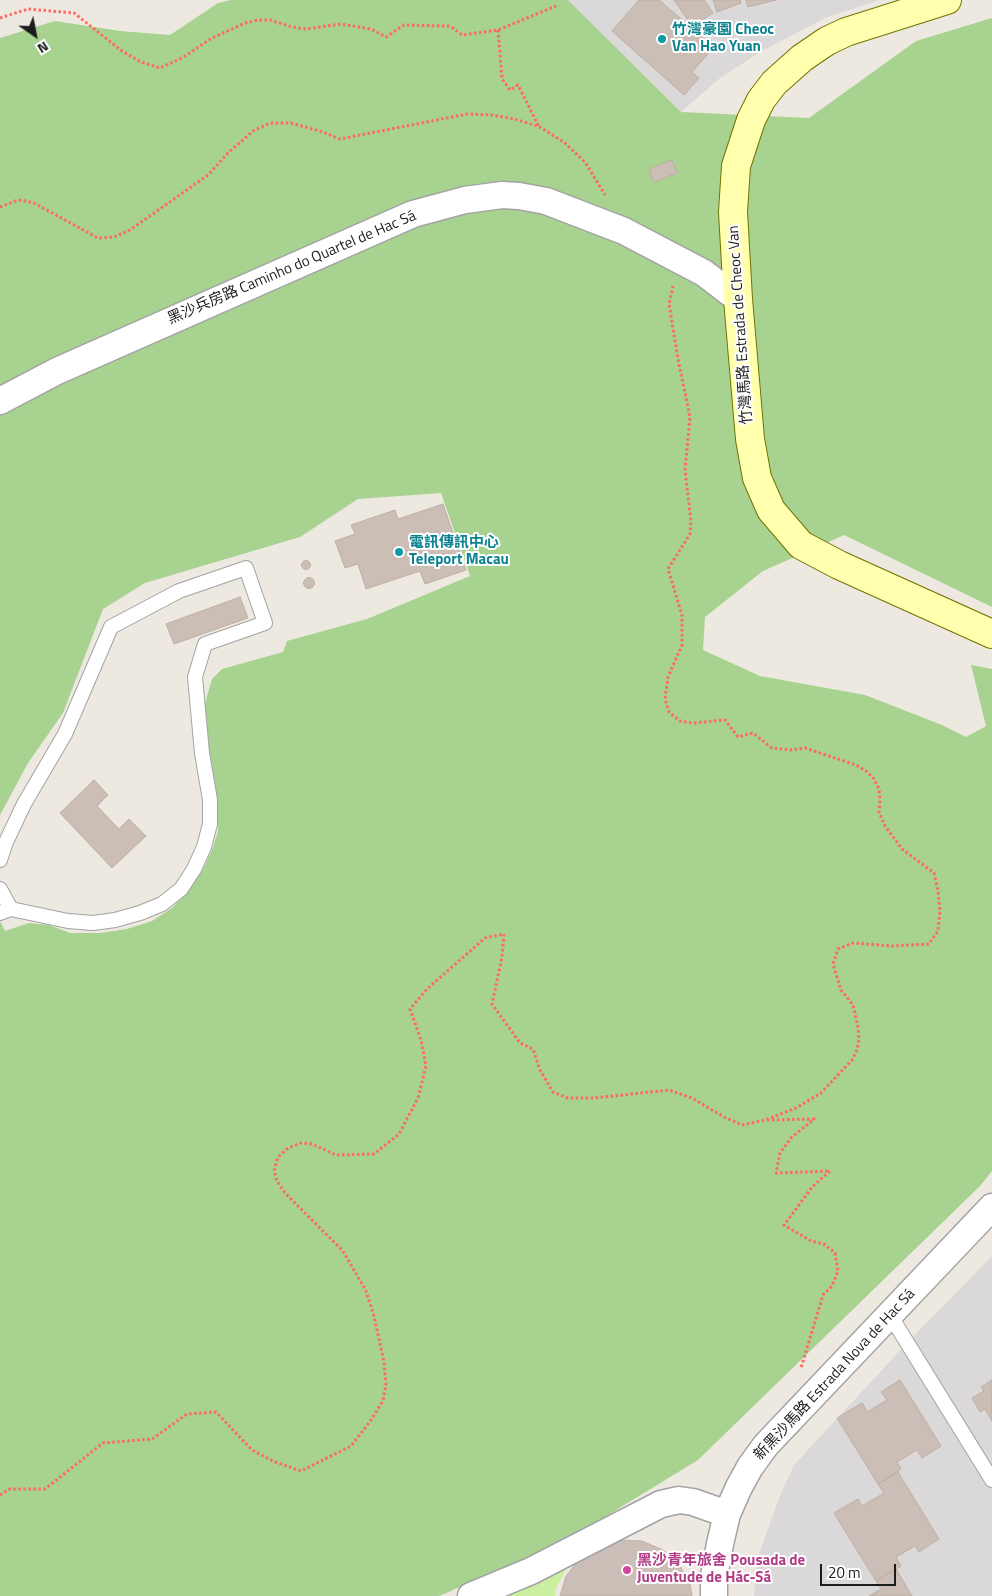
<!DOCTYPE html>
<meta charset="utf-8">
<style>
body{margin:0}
#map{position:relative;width:992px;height:1596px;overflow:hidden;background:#eee9e0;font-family:"Titillium Web",sans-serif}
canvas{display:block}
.north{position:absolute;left:10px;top:10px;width:50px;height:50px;-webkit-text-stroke:4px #fff;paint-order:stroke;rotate:147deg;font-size:14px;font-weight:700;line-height:20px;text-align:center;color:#1c1c1c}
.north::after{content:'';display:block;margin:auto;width:18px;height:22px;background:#1c1c1c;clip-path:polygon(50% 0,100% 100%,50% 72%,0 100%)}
.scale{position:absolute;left:820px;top:1564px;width:76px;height:22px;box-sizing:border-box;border:2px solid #1c1c1c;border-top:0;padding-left:6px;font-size:15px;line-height:18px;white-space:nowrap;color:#1c1c1c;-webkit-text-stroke:4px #fff;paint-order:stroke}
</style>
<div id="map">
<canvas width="992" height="1596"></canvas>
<div class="north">N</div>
<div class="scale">20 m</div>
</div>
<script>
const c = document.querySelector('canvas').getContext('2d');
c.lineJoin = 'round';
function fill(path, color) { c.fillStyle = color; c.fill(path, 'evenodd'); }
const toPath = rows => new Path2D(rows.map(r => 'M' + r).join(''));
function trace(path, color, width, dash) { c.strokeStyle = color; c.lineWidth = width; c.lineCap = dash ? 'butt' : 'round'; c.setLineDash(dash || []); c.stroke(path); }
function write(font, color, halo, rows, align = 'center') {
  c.font = font + ' "Titillium Web","Noto Sans SC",sans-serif'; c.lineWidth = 4; c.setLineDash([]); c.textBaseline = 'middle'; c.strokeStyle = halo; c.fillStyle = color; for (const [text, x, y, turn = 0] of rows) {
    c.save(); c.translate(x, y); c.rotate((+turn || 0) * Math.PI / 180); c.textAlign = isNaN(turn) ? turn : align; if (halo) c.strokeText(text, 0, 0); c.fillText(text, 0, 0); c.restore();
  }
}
const residential = toPath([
 [568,0,879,0,825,18,762,51,720,78,681,112],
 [992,1256,992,1596,754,1596,757,1560,779,1498,794,1465,907,1343]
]);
const grass = toPath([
 [573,1558,563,1575,555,1591,555,1596,493,1596]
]);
const forest = toPath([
 [231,0,568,0,681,112,809,118,916,41,992,18,992,607,844,535,763,571,705,617,703,650,760,676,865,695,942,725,966,737,986,726,971,665,992,669,992,1171,980,1186,698,1460,562,1543,439,1596,0,1596,0,921,5,931,29,923,49,925,70,933,100,933,127,929,152,921,172,908,189,890,203,869,212,850,218,831,218,810,209,751,205,703,212,679,222,669,283,652,287,641,367,619,470,576,441,493,358,499,300,537,145,583,103,609,63,713,28,763,0,815,0,38,55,21,120,31,170,35,218,3]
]);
const building = toPath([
 [639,0,659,0,714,47,692,72,699,78,684,95,612,31,639,0],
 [674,0,704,0,713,13,692,26,674,0],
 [713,0,740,0,741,3,717,12,713,0],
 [746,0,776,0,748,7,746,0],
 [672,160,677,173,654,182,649,169,672,160],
 [443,504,466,570,425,584,420,571,366,589,358,564,345,568,335,541,355,534,351,525,395,510,398,519,443,504],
 '301.5 565a4.5 4.5 0 1 1 9 0a4.5 4.5 0 1 1-9 0Z',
 '303.5 583a5.5 5.5 0 1 1 11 0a5.5 5.5 0 1 1-11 0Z',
 [240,597,248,618,174,644,166,624,240,597],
 [94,780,108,795,97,806,119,829,129,819,146,836,112,868,60,813,94,780],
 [900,1380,941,1446,922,1458,917,1450,897,1462,901,1469,878,1484,837,1418,862,1403,867,1412,887,1400,881,1392,900,1380],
 [992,1380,992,1421,985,1409,980,1412,972,1398,984,1391,981,1387,992,1380],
 [898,1472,939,1539,919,1552,915,1546,896,1557,901,1566,876,1581,834,1513,858,1499,862,1506,884,1493,878,1484,898,1472],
 [620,1540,642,1541,663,1550,679,1564,690,1584,692,1596,560,1596,566,1576,580,1558,620,1540],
 [896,1569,912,1596,869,1596,881,1589,876,1581,896,1569]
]);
const path = toPath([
 [0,18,28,9,74,13,122,51,141,62,160,68,182,58,212,38,245,23,258,20,270,20,292,27,306,29,341,24,371,29,386,37,404,25,448,26,453,28,462,35,498,30,556,6],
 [498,30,502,79,510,90,518,85,539,127],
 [0,207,18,200,26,201,34,203,98,238,114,237,130,230,208,175,228,153,253,131,270,123,291,123,323,132,340,139,467,114,492,115,515,119,540,127,565,143,585,162,605,195],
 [767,1120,814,1119,791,1138,780,1153,776,1173,830,1171,813,1186,784,1225,811,1241,824,1244,835,1253,838,1271,832,1286,823,1295,801,1368,802,1369],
 [0,1495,10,1489,45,1489,103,1443,152,1439,187,1414,216,1412,252,1450,275,1462,301,1471,351,1446,371,1420,383,1401,386,1384,384,1362,374,1316,366,1291,343,1251,285,1193,277,1181,274,1171,278,1157,288,1148,301,1143,312,1144,336,1155,374,1154,399,1134,418,1098,426,1066,421,1040,410,1009,427,989,485,938,504,934,502,957,492,1004,520,1043,533,1049,540,1070,553,1092,568,1098,594,1098,669,1090,692,1098,724,1117,742,1125,765,1120,796,1108,821,1093,852,1060,857,1050,859,1039,858,1027,853,1005,841,990,833,964,838,949,853,943,892,946,929,944,938,931,940,911,938,891,934,873,902,849,885,826,879,812,880,800,879,789,874,779,866,771,856,765,805,748,791,750,772,748,753,733,738,737,725,720,693,723,680,721,669,712,665,699,668,677,682,645,682,615,668,569,690,534,691,521,685,470,690,417,678,359,669,304,673,286]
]);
const lane = toPath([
 [0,860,6,842,24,804,65,734,111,627,179,591,246,568,265,623,205,644,195,677,202,753,210,800,210,824,204,847,194,869,181,889,162,904,140,913,115,920,93,923,68,921,11,909,0,913],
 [0,889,11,909],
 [890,1315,992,1480]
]);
const street = toPath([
 [0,401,57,371,413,214,465,200,502,195,519,196,546,201,624,231,704,273,738,299],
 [471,1596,531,1571,661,1504,679,1500,693,1502,727,1514],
 [714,1596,714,1576,720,1544,727,1514,739,1487,750,1467,766,1445,992,1207]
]);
const secondary = toPath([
 [947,0,846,32,827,41,802,58,774,83,761,100,751,120,736,166,733,212,738,299,750,439,757,478,771,510,801,545,839,565,992,634]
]);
const markers = [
 [662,39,5,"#0f9aa8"],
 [399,552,5,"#0f9aa8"],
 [627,1570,5,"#d1479c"]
];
const cultureNames = [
 ["竹灣豪園 Cheoc",672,30],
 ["Van Hao Yuan",672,47],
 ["電訊傳訊中心",409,543],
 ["Teleport Macau",409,560]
];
const streetNames = [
 ["黑沙兵房路 Caminho do Quartel de Hac Sá",292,268,-23],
 ["竹灣馬路 Estrada de Cheoc Van",741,325,-94],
 ["新黑沙馬路 Estrada Nova de Hac Sá",835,1375,-47]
];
const hotelNames = [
 ["黑沙青年旅舍 Pousada de",637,1561],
 ["Juventude de Hác-Sá",637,1578]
];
fill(residential, '#dad8d9');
fill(grass, '#caefa0');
fill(forest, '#a7d290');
fill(building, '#cabeb6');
trace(building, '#c1aea1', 1);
trace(lane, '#a3a3a3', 16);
trace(street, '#a3a3a3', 29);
trace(secondary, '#6e7500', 30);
trace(path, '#ff6960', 3, [2.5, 2.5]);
trace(lane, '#fff', 14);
trace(street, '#fff', 26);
trace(secondary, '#ffffad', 28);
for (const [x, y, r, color] of markers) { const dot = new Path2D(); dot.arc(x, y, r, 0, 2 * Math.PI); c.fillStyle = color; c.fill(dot); trace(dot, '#fff', 2); }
write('bold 15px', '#0d838f', '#fff', cultureNames, 'left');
write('15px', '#1c1c1c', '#fff', streetNames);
write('bold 15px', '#b23c85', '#fff', hotelNames, 'left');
</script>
